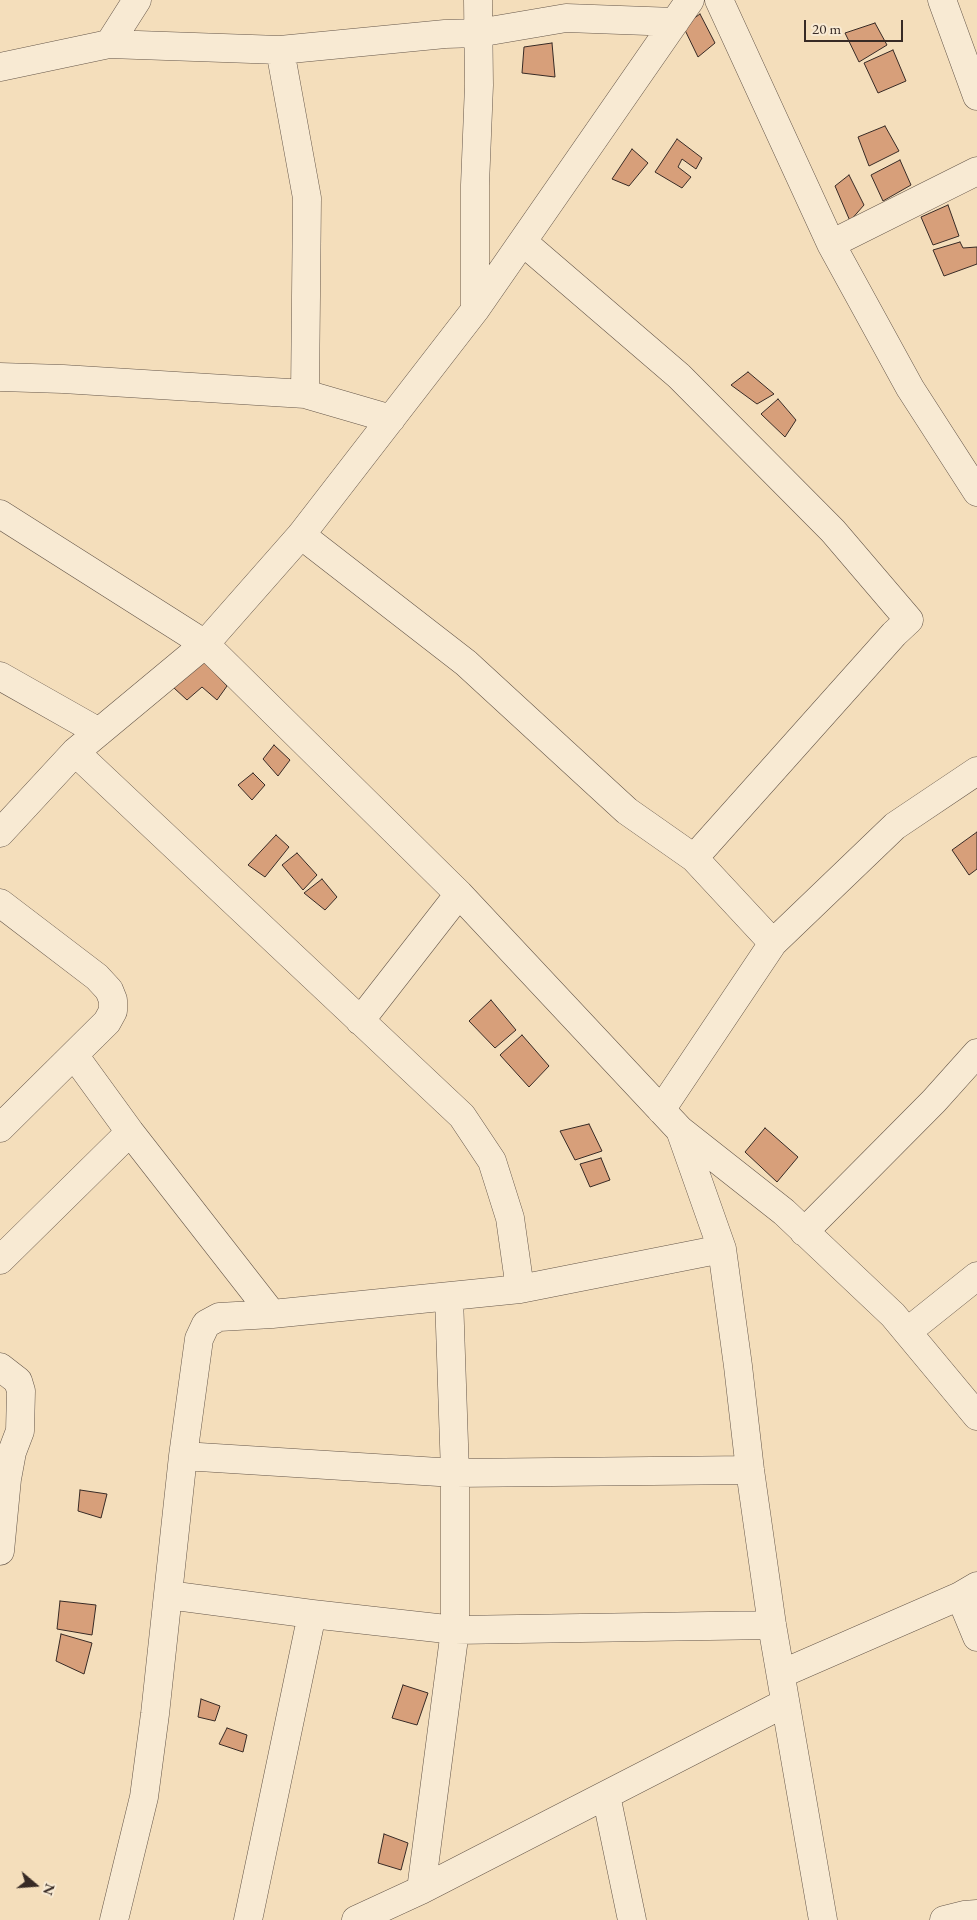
<!DOCTYPE html>
<style>
body{margin:0}
#map{position:relative;width:977px;height:1920px;overflow:hidden;background:#f4debb;font-family:"EB Garamond",serif}
canvas{display:block}
.north{position:absolute;left:10px;top:1860px;width:50px;height:50px;-webkit-text-stroke:4px #f8ead3;paint-order:stroke;rotate:108deg;font-size:14px;font-weight:700;line-height:20px;text-align:center;color:#372a25}
.north::after{content:'';display:block;margin:auto;width:18px;height:22px;background:#372a25;clip-path:polygon(50% 0,100% 100%,50% 72%,0 100%)}
.scale{position:absolute;left:804px;top:20px;width:99px;height:22px;box-sizing:border-box;border:2px solid #372a25;border-top:0;padding-left:6px;font-size:15px;line-height:18px;white-space:nowrap;color:#372a25;-webkit-text-stroke:4px #f8ead3;paint-order:stroke}
</style>
<div id="map">
<canvas width="977" height="1920"></canvas>
<div class="north">N</div>
<div class="scale">20 m</div>
</div>
<script>
const c = document.querySelector('canvas').getContext('2d');
c.lineJoin = 'round';
function fill(path, color) { c.fillStyle = color; c.fill(path, 'evenodd'); }
const toPath = rows => new Path2D(rows.map(r => 'M' + r).join(''));
function trace(path, color, width, dash) { c.strokeStyle = color; c.lineWidth = width; c.lineCap = dash ? 'butt' : 'round'; c.setLineDash(dash || []); c.stroke(path); }
const building = toPath([
 [700,14,715,43,698,57,683,26,700,14],
 [875,23,887,45,859,62,845,33,875,23],
 [552,43,555,77,522,73,524,47,552,43],
 [893,50,906,81,878,93,864,63,893,50],
 [885,126,899,151,869,166,858,137,885,126],
 [677,139,702,158,696,169,682,159,678,167,691,177,682,188,655,172,677,139],
 [632,149,648,163,629,186,612,179,632,149],
 [900,160,911,185,883,201,871,175,900,160],
 [849,175,864,205,850,221,835,186,849,175],
 [948,205,959,236,933,245,921,217,948,205],
 [960,242,963,248,977,247,977,264,944,276,933,250,960,242],
 [748,372,774,394,757,404,731,385,748,372],
 [778,399,796,420,785,437,761,414,778,399],
 [202,659,227,686,217,700,202,687,187,700,174,688,202,659],
 [274,745,290,760,278,776,263,759,274,745],
 [253,773,265,785,252,800,238,785,253,773],
 [977,832,977,869,969,875,952,850,977,832],
 [276,835,289,847,265,877,248,865,276,835],
 [297,853,317,875,303,890,282,865,297,853],
 [322,879,337,897,325,910,304,893,322,879],
 [491,1000,516,1030,495,1048,469,1021,491,1000],
 [522,1035,549,1066,529,1087,500,1055,522,1035],
 [589,1124,602,1151,575,1160,560,1131,589,1124],
 [765,1128,798,1157,777,1182,745,1152,765,1128],
 [601,1158,610,1180,590,1187,580,1164,601,1158],
 [80,1490,107,1494,101,1518,78,1511,80,1490],
 [60,1601,96,1605,92,1635,57,1629,60,1601],
 [61,1634,92,1643,84,1674,56,1661,61,1634],
 [403,1685,428,1693,417,1725,392,1718,403,1685],
 [201,1699,220,1706,215,1721,198,1717,201,1699],
 [227,1728,247,1735,243,1752,219,1744,227,1728],
 [384,1834,408,1843,401,1870,378,1863,384,1834]
]);
const street = toPath([
 [719,0,831,244,910,388,977,492],
 [942,0,977,96],
 [109,44,137,0],
 [280,50,307,198,305,394],
 [0,67,109,44,280,50,445,34,478,33,566,18,675,22],
 [523,242,679,376,833,531,909,620,894,634,694,858],
 [831,244,977,171],
 [475,310,475,185,479,85,478,0],
 [0,377,63,379,305,394,391,419],
 [0,514,205,644,459,894,680,1130,784,1212,893,1315,977,1416],
 [301,535,466,663,627,811,694,858,773,943],
 [0,676,99,732],
 [75,752,462,1116,492,1161,510,1218,520,1289],
 [0,833,75,752,205,644,301,535,475,310,690,0],
 [0,903,97,977,109,990,113,1000,113,1011,107,1022,0,1128],
 [360,1021,459,894],
 [74,1055,130,1132,272,1314],
 [661,1110,773,943,895,826,977,771],
 [680,1130,722,1249,738,1366,750,1470,772,1625,823,1920],
 [804,1232,934,1101,977,1053],
 [0,1260,130,1132],
 [907,1332,977,1276],
 [0,1367,18,1381,21,1391,20,1431,12,1452,7,1479,0,1551],
 [183,1456,455,1473,750,1470],
 [168,1595,312,1614,455,1630,772,1625],
 [960,1596,977,1637],
 [781,1674,960,1596,977,1586],
 [606,1795,632,1920],
 [421,1890,455,1630,455,1473,449,1297],
 [114,1920,144,1797,155,1714,183,1456,199,1339,206,1324,219,1317,272,1314,520,1289,722,1249],
 [248,1920,312,1614],
 [356,1920,421,1890,785,1703],
 [944,1920,964,1915,977,1914]
]);
fill(building, '#d79f7a');
trace(building, '#372a25', 1);
trace(street, '#66574a', 29);
trace(street, '#f8ead3', 28);
</script>
